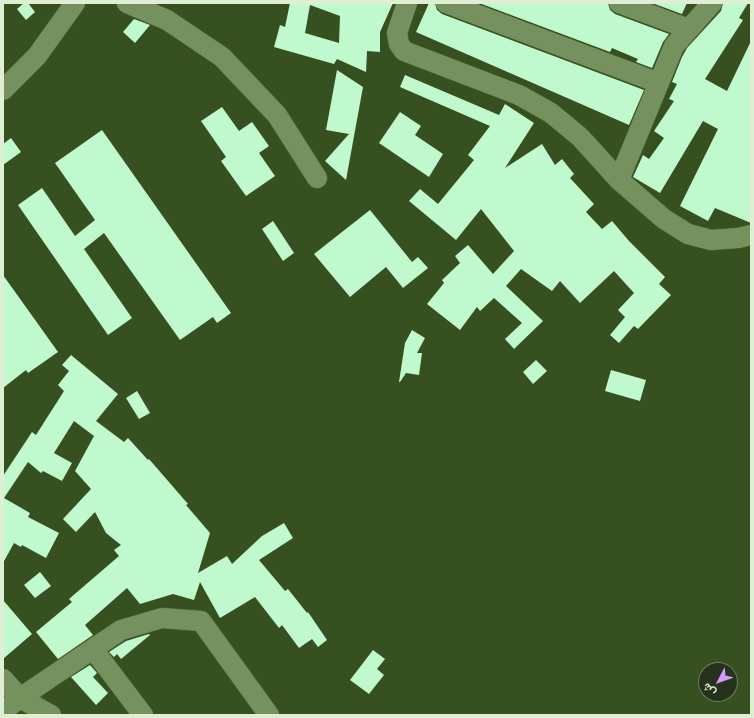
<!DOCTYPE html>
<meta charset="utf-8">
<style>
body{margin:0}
#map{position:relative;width:754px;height:718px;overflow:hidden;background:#37501f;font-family:Roboto,Vazirmatn,sans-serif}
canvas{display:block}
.frame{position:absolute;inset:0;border:4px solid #dfefd3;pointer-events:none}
.north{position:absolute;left:698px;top:662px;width:40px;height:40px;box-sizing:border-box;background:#26321c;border:1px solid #707e65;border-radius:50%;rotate:229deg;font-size:11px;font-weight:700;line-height:16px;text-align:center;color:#dfefd3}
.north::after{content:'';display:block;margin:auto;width:14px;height:18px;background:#d69bfa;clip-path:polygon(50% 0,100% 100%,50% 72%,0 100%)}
</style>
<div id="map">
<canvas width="754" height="718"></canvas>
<div class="frame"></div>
<div class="north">ش</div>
</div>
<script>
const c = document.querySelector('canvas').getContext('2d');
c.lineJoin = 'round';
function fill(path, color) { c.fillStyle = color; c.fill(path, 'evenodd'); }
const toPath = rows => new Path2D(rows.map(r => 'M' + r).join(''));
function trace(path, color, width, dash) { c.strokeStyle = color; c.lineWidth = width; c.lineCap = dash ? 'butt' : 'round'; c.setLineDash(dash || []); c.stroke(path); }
const building = toPath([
 [24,3,28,3,35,12,26,20,17,9],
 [290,3,393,3,380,32,380,52,367,51,366,72,337,59,334,64,274,47,280,25,285,27],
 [310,5,340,16,339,43,305,33],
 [429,3,435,3,437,10,442,14,644,90,629,125,416,32],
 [479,3,608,3,610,10,615,14,669,34,663,42,652,68,636,62,638,59,612,48,610,52],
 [652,3,687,3,682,14],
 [723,3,748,3,739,18,743,20,705,79,727,91,751,41,751,223,715,208,708,221,680,206,718,129,703,121,660,193,633,177,643,155,649,159,664,138,654,131,674,101,669,99,677,84,672,82,682,57,687,48,721,11],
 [134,19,150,25,135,43,123,32],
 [337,70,363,87,346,180,325,161,349,134,326,130],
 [405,75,499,115,505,104,534,123,505,168,542,144,555,165,562,159,574,174,570,178,594,204,586,212,602,229,612,221,629,241,665,277,659,284,671,295,638,329,634,326,619,343,610,335,625,317,618,310,634,293,614,271,580,303,560,281,552,291,521,269,506,286,543,321,514,349,505,339,522,323,494,298,480,311,477,307,460,330,427,304,444,283,442,280,460,263,455,256,468,245,493,274,514,251,481,209,456,240,409,201,420,189,438,204,474,160,468,155,490,126,400,87],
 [222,107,239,131,252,122,269,146,259,153,275,176,246,196,221,161,226,157,201,121],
 [400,112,421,126,415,135,443,154,429,177,379,143],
 [102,130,231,313,217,323,213,317,180,340,104,233,84,249,132,318,108,335,18,205,42,188,75,236,95,220,55,163],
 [11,138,21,152,3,165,3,144],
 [370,210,412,262,418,257,428,268,403,288,386,267,350,297,314,254],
 [273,221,294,253,283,261,262,229],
 [3,275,58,352,28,373,26,370,3,388],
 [412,330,425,338,417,353,422,353,419,375,406,373,400,382,399,382,405,343],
 [71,355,118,394,96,421,124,442,128,438,148,460,149,459,188,504,186,505,210,533,198,573,227,556,232,564,262,536,284,523,293,538,259,560,285,591,288,589,307,613,308,612,327,640,318,647,312,639,299,648,282,625,279,628,255,597,220,618,200,582,194,600,173,594,140,604,127,588,85,625,93,635,58,659,36,632,72,602,69,599,119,556,114,550,121,545,106,533,95,512,76,532,63,519,91,489,75,471,94,436,74,421,54,453,72,463,62,481,43,471,41,473,28,462,4,498,30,513,28,517,59,533,46,558,22,545,21,547,14,543,3,563,3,476,32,432,36,435,64,391,58,385,69,371,62,365],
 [536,360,547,371,533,384,523,372],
 [611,370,646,380,640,401,605,391],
 [137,391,150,413,139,419,126,398],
 [40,572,51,586,35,598,24,585],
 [3,600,32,634,3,659],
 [149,634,150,635,121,659,117,654,114,657,109,652,126,641],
 [373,650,385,659,377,669,384,675,369,694,350,680],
 [90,665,97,673,93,677,108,693,96,705,71,677]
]);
const minor = toPath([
 [127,3,167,20,222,57,277,115,317,178],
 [407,3,397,33,399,44,404,51,519,95,551,113,580,137,619,180,664,219,688,234,711,240,738,238,751,235],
 [446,3,659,83],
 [619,3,689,29,712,3],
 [3,90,37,56,75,3],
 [619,180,674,46,689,29],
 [93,649,143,715],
 [3,679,20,698,51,715],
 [3,711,20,698,121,630,162,618,201,621,269,715]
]);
fill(building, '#c0f9ce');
trace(minor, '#586d41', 21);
trace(minor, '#75925e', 20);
</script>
